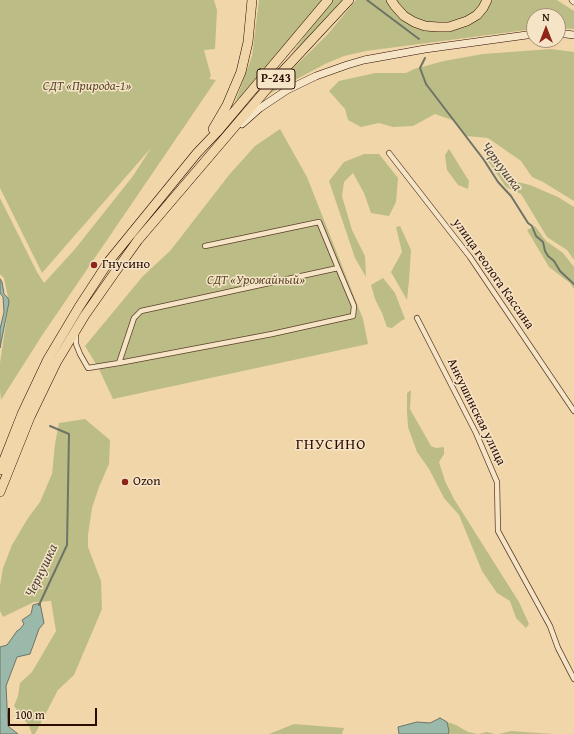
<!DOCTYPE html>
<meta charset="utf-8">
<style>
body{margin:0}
#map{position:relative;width:574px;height:734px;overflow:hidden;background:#f1d6a9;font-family:"Gentium Book Plus",serif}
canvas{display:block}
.north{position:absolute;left:526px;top:8px;width:40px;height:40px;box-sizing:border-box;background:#f6e4c7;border:1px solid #a48e77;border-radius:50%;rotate:0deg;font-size:11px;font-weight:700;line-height:16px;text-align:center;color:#2a0c00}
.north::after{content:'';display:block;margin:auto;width:14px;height:18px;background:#8f2418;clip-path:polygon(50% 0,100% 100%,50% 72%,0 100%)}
.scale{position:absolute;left:8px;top:708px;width:89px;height:18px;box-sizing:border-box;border:2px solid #2a0c00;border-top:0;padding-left:5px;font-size:12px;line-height:14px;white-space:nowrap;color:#2a0c00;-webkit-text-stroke:3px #f6e4c7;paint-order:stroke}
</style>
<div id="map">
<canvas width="574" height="734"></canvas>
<div class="north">N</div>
<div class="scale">100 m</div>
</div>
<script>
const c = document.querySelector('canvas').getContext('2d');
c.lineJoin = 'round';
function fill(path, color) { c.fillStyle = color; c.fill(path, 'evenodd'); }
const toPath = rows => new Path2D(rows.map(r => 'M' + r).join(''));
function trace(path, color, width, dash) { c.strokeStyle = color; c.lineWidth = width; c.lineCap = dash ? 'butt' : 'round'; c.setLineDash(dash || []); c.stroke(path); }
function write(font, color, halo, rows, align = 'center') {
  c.font = font + ' "Gentium Book Plus",serif'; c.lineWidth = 3; c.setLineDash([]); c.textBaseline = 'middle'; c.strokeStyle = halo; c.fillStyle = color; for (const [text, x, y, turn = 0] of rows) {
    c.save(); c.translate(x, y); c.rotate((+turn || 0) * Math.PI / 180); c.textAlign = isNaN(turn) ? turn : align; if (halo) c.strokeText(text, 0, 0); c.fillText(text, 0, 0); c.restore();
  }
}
const green = toPath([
 [0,0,214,0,217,10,215,49,204,50,211,76,209,79,216,80,43,334,1,400,0,390,0,363,9,302,4,278,0,274,0,198,37,272,44,283,75,249,133,176,151,148,42,273,0,188],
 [259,0,322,0,235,103,252,56],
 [332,0,344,0,322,24,292,53],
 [356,0,388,0,403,20,458,28,490,0,557,0,574,11,574,29,558,28,558,16,534,16,534,29,366,51,344,56,325,64,265,96,327,35],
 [395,0,483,0,476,10,467,17,445,23,425,23,404,12],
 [551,49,574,52,574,201,543,182,532,177,521,161,488,138,466,136,455,121,435,114,413,126,393,127,379,123,361,127,348,120,345,109,329,91,339,81,375,73,406,73,414,69,444,61,483,54],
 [280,129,307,177,363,319,368,344,113,399,99,369,85,346,143,276,170,251,229,175,255,146],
 [449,149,469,181,468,189,458,185,447,170,445,155],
 [364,154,379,154,398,178,396,202,389,216,371,213,364,193,353,173,344,182,342,196,352,230,365,256,366,277,355,258,329,181,344,162],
 [494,155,514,181,530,185,558,197,574,207,574,260,567,250,547,237,521,194,506,187,488,161],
 [400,226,411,250,409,281,407,300,391,272,402,252,396,227],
 [535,226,546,241,563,253,574,267,574,289,570,283,549,267,527,230],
 [383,278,395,293,405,319,401,321,392,328,387,327,382,313,375,299,371,285],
 [411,390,410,409,431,446,436,448,444,447,444,454,439,462,445,481,454,499,519,602,529,624,526,628,516,618,510,601,497,593,482,571,459,515,444,498,429,469,417,452,408,427,407,412,407,393],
 [85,419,110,440,109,464,99,487,92,508,88,535,88,547,101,581,102,609,74,675,58,690,35,734,32,734,29,726,14,706,18,696,20,683,32,672,56,631,51,601,34,602,3,617,0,611,0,586,3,568,12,545,28,518,40,502,52,474,55,444,59,423],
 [447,722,456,725,468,732,478,734,487,732,495,734,448,734,449,731],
 [294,724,344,728,342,734,269,734],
 [511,731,524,732,554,734,499,734]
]);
const water = toPath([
 [0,279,2,282,4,294,8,298,9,302,0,348,0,329,4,312,3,297,0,293,0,279],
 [40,603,44,623,39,629,30,654,17,657,6,686,8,726,18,734,0,734,0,647,7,645,17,631,20,629,24,624,22,620,31,614,33,605,40,603],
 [440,718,447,722,449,731,448,734,399,734,398,727,417,722,430,723,440,718]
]);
const stream = toPath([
 [367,0,419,39],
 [425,58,420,68,426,84,484,160,498,182,511,196,528,223,532,226,536,236,543,242,545,251,548,256,554,261,560,271,574,284],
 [39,605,67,545,69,434,50,426]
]);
const street = toPath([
 [389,153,470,257,574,411],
 [417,318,476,433,497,482,498,531,550,626,558,648,574,679],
 [76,334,76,344,80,354,88,368,119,363,134,318,141,311,338,268,319,222,205,246],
 [119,363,272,334,353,316,354,306,338,268]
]);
const secondary = toPath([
 [573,0,574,1],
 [558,33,574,35],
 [242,124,260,108,287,90,316,76,347,65,364,60,425,49,534,34]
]);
const highway = toPath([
 [391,0,395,6,404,16,414,22,425,26,438,27,449,27,467,21,477,15,483,8,487,0],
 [213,129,227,105,241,72,248,42,252,0],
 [0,470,22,414,48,359,79,307,109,261,197,153,217,132,328,0],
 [0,492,30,417,56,363,85,315,118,268,138,240,271,84,349,0]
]);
const markers = [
 [94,265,4,"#8f2418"],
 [125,482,4,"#8f2418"]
];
const shields = [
 [276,79,38]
];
const shieldNames = [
 ["Р-243",276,79]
];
const parkNames = [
 ["СДТ «Природа-1»",87,87],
 ["СДТ «Урожайный»",256,281]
];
const poiNames = [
 ["Гнусино",102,265],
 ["Ozon",133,482]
];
const streetNames = [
 ["улица геолога Кассина",493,274,55],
 ["Анкушинская улица",476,412,64]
];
const waterNames = [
 ["Чернушка",501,167,53],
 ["Чернушка",42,571,-64]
];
const quarterNames = [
 ["ГНУСИНО",331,445]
];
fill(green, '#bcbd86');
fill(water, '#9bb9aa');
trace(water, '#6e7466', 1);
trace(stream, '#6e7466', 2);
trace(street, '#5c3e2a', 6);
trace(secondary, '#2a0c00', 8);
trace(highway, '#2a0c00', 10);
trace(street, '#f6e4c7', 4.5);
trace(secondary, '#f6e4c7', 7);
trace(highway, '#f1d6a9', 9);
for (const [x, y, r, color] of markers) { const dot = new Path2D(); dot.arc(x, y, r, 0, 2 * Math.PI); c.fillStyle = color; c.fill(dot); trace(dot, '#f6e4c7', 1.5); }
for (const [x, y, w] of shields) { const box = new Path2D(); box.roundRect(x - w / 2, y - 10, w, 20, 3); c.fillStyle = '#f6e4c7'; c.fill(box); trace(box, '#2a0c00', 1); }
write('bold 12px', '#2a0c00', null, shieldNames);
write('italic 13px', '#5d4a2f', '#f6e4c7', parkNames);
write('13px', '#2a0c00', '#f6e4c7', poiNames, 'left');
write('13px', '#2a0c00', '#f6e4c7', streetNames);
write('italic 14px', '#52493c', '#f6e4c7', waterNames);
c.letterSpacing = '1px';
write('15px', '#2a0c00', '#f6e4c7', quarterNames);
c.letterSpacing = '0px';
</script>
